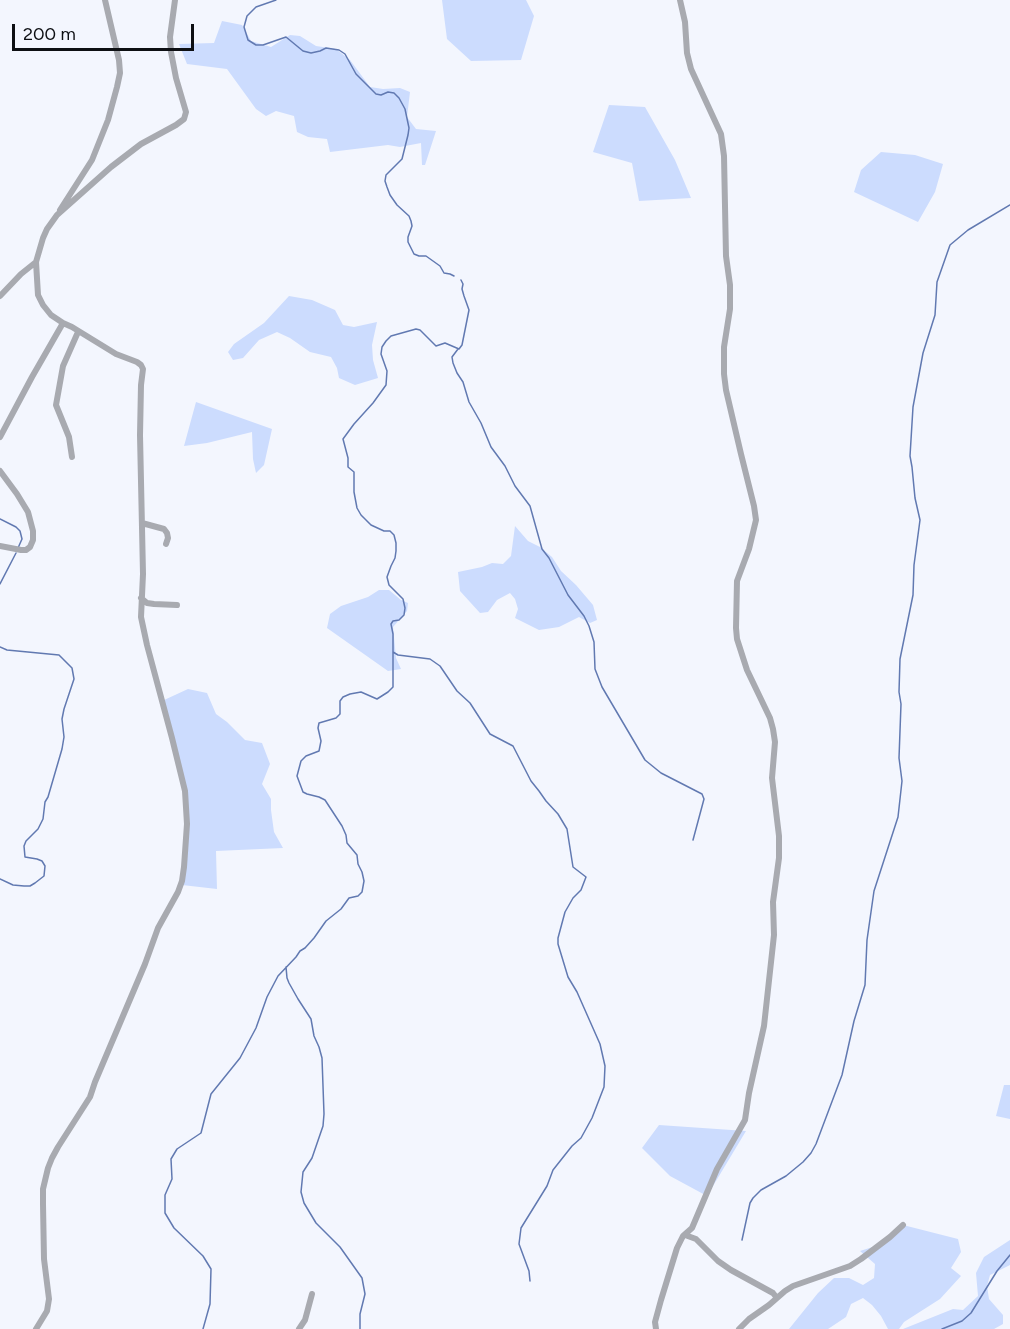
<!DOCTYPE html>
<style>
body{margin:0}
#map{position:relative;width:1010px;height:1329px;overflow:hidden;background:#f3f6fe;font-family:Figtree,sans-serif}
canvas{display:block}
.scale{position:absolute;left:12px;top:24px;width:182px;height:27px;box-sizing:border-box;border:3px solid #0d0f13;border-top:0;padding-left:8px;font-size:18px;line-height:21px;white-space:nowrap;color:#0d0f13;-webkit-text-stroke:4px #f3f6fe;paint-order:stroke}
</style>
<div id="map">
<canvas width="1010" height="1329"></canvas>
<div class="scale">200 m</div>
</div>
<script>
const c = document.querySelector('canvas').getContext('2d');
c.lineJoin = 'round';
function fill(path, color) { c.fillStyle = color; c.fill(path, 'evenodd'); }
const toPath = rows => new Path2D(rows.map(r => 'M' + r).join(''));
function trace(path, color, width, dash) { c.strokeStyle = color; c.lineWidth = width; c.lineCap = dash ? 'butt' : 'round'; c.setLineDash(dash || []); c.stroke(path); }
const green = toPath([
 [442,0,526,0,534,16,521,60,471,61,447,39],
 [222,21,242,25,251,41,271,47,290,35,300,36,316,46,336,49,350,60,370,87,383,89,400,88,410,92,407,117,416,129,436,131,425,165,422,165,421,143,400,147,388,145,330,152,327,139,308,137,297,132,294,116,276,111,266,116,256,109,227,69,187,64,179,44,214,43],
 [609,105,645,107,675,160,691,198,639,201,632,163,593,152],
 [881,152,915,155,943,164,935,192,918,222,854,192,861,170],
 [289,296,312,300,335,310,343,325,354,327,377,322,372,345,373,360,378,378,355,385,339,378,337,368,331,357,310,352,290,338,277,332,259,340,243,358,233,360,228,352,234,344,264,323],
 [196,402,272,429,264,465,256,473,253,459,252,432,207,443,184,446],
 [515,526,528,541,540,547,552,557,561,571,576,585,593,605,597,620,590,623,579,617,559,627,539,630,515,618,518,609,515,599,510,593,497,600,488,612,480,613,460,591,458,572,482,567,492,563,503,564,511,556],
 [379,590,389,590,401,600,408,603,407,611,393,627,396,658,401,669,388,671,327,628,330,614,341,606,368,597],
 [188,689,207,693,216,714,227,722,245,740,262,743,270,764,262,784,271,799,271,810,274,832,283,848,216,851,217,889,182,885,188,812,162,701],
 [1004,1085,1010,1085,1010,1119,996,1116],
 [659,1125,746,1131,707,1196,670,1176,642,1148],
 [903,1225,958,1239,961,1252,951,1268,961,1276,940,1299,904,1322,899,1329,888,1329,881,1316,872,1305,863,1298,851,1304,846,1317,828,1329,789,1329,818,1293,834,1278,849,1278,863,1285,874,1278,875,1264,860,1251,882,1244],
 [1010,1240,1010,1265,990,1275,987,1286,989,1299,1003,1315,1003,1324,994,1329,903,1329,953,1309,963,1310,978,1296,976,1273,984,1257]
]);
const stream = toPath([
 [276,0,256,7,247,16,244,27,248,40,256,45,263,45,286,37,303,51,311,53,320,51,326,48,339,50,345,54,356,74,376,94,381,95,388,92,394,93,399,98,405,109,409,128,408,135,402,159,386,175,385,181,387,187,390,195,397,205,409,216,411,221,412,226,408,237,408,242,414,254,419,256,426,256,440,266,444,273,450,274,454,276],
 [458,349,452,357,453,363,457,373,463,382,469,402,481,423,491,447,505,466,515,486,530,506,542,549,549,558,568,595,584,616,589,626,594,642,595,669,602,687,645,760,661,773,702,794,704,799,693,840],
 [0,519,16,527,20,531,22,539,18,548],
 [0,584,16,553],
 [0,647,7,650,59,655,72,668,74,679,64,709,62,719,64,737,62,749,48,797,45,802,43,819,38,829,26,841,24,846,25,857,37,859,42,861,45,866,44,876,35,883,30,886,24,886,13,885,0,879],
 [393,652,398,655,430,659,440,666,457,691,470,703,490,734,513,746,531,781,539,791,546,801,558,814,567,829,573,867,586,877,581,890,573,898,565,912,558,938,558,944,568,977,577,992,600,1044,605,1066,604,1087,592,1118,581,1138,572,1146,553,1170,547,1186,521,1228,519,1244,529,1271,530,1281],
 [286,967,287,978,289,983,298,999,311,1019,314,1036,319,1047,322,1058,324,1114,323,1126,312,1158,303,1172,301,1192,304,1203,316,1223,340,1247,362,1278,365,1294,360,1314,360,1329],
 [742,1240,750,1203,753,1198,761,1190,786,1176,803,1162,811,1153,816,1144,842,1075,854,1021,865,985,867,940,874,891,898,817,902,781,899,758,901,704,899,692,900,659,913,595,914,565,920,520,915,498,912,467,910,456,913,407,923,353,935,315,937,282,950,245,968,230,1010,205],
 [203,1329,210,1304,211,1269,203,1256,174,1228,165,1213,165,1195,172,1179,171,1159,177,1149,201,1133,211,1094,240,1058,256,1028,267,997,278,976,296,957,300,951,305,948,314,938,326,921,341,909,349,898,358,896,362,892,364,881,362,872,358,864,357,855,347,843,346,835,342,826,325,800,319,797,307,794,303,792,297,776,301,761,306,756,319,751,321,741,318,728,319,723,336,718,340,714,340,701,343,697,350,694,361,692,377,699,388,692,393,687,393,634,391,624,393,621,399,620,404,615,405,608,403,599,389,585,387,577,391,566,395,558,396,551,396,543,394,535,390,531,384,531,371,525,361,515,357,508,354,492,354,472,348,467,348,458,343,439,354,424,373,403,386,385,387,371,381,354,382,347,386,341,391,336,416,329,420,330,436,346,445,343,459,349,462,345,469,310,464,296,462,289,463,284,461,280],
 [942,1329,962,1321,971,1313,997,1271,1010,1255]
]);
const minor = toPath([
 [60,210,92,160,108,120,117,87,120,73,119,60,105,0],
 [0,296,21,274,36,262],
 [0,437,32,377,63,323],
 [72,457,69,437,56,405,63,366,78,332],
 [0,471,17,494,28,512,33,531,33,540,30,547,26,550,21,550,0,546],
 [142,523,164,529,167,533,168,538,166,544],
 [141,598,147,603,154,604,177,605],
 [685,1235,696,1239,718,1261,731,1270,773,1293,777,1298],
 [36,1329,47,1311,49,1299,44,1259,43,1204,43,1189,48,1168,52,1158,58,1147,90,1097,95,1082,145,964,158,928,178,892,182,881,184,867,187,824,185,791,172,738,147,645,141,617,143,574,140,435,141,385,143,369,141,365,137,362,116,354,72,327,63,323,51,315,43,305,38,295,36,262,43,238,47,229,57,215,111,167,141,144,176,125,184,119,186,112,176,78,171,52,170,37,175,0],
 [299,1329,305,1320,312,1294],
 [656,1329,655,1322,661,1300,677,1248,683,1236,692,1228,717,1169,745,1120,749,1093,764,1026,774,935,773,902,779,858,779,836,772,778,775,742,773,729,770,718,747,670,737,639,736,628,737,581,749,549,756,520,754,506,741,454,726,390,724,374,724,347,730,309,730,285,726,256,724,156,721,134,691,69,687,53,685,22,680,0],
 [739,1329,749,1319,769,1305,785,1291,793,1286,850,1266,861,1259,890,1237,903,1225]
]);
fill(green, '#ccdcfe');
trace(stream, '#6179b1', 1.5);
trace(minor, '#a8aab0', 6);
</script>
